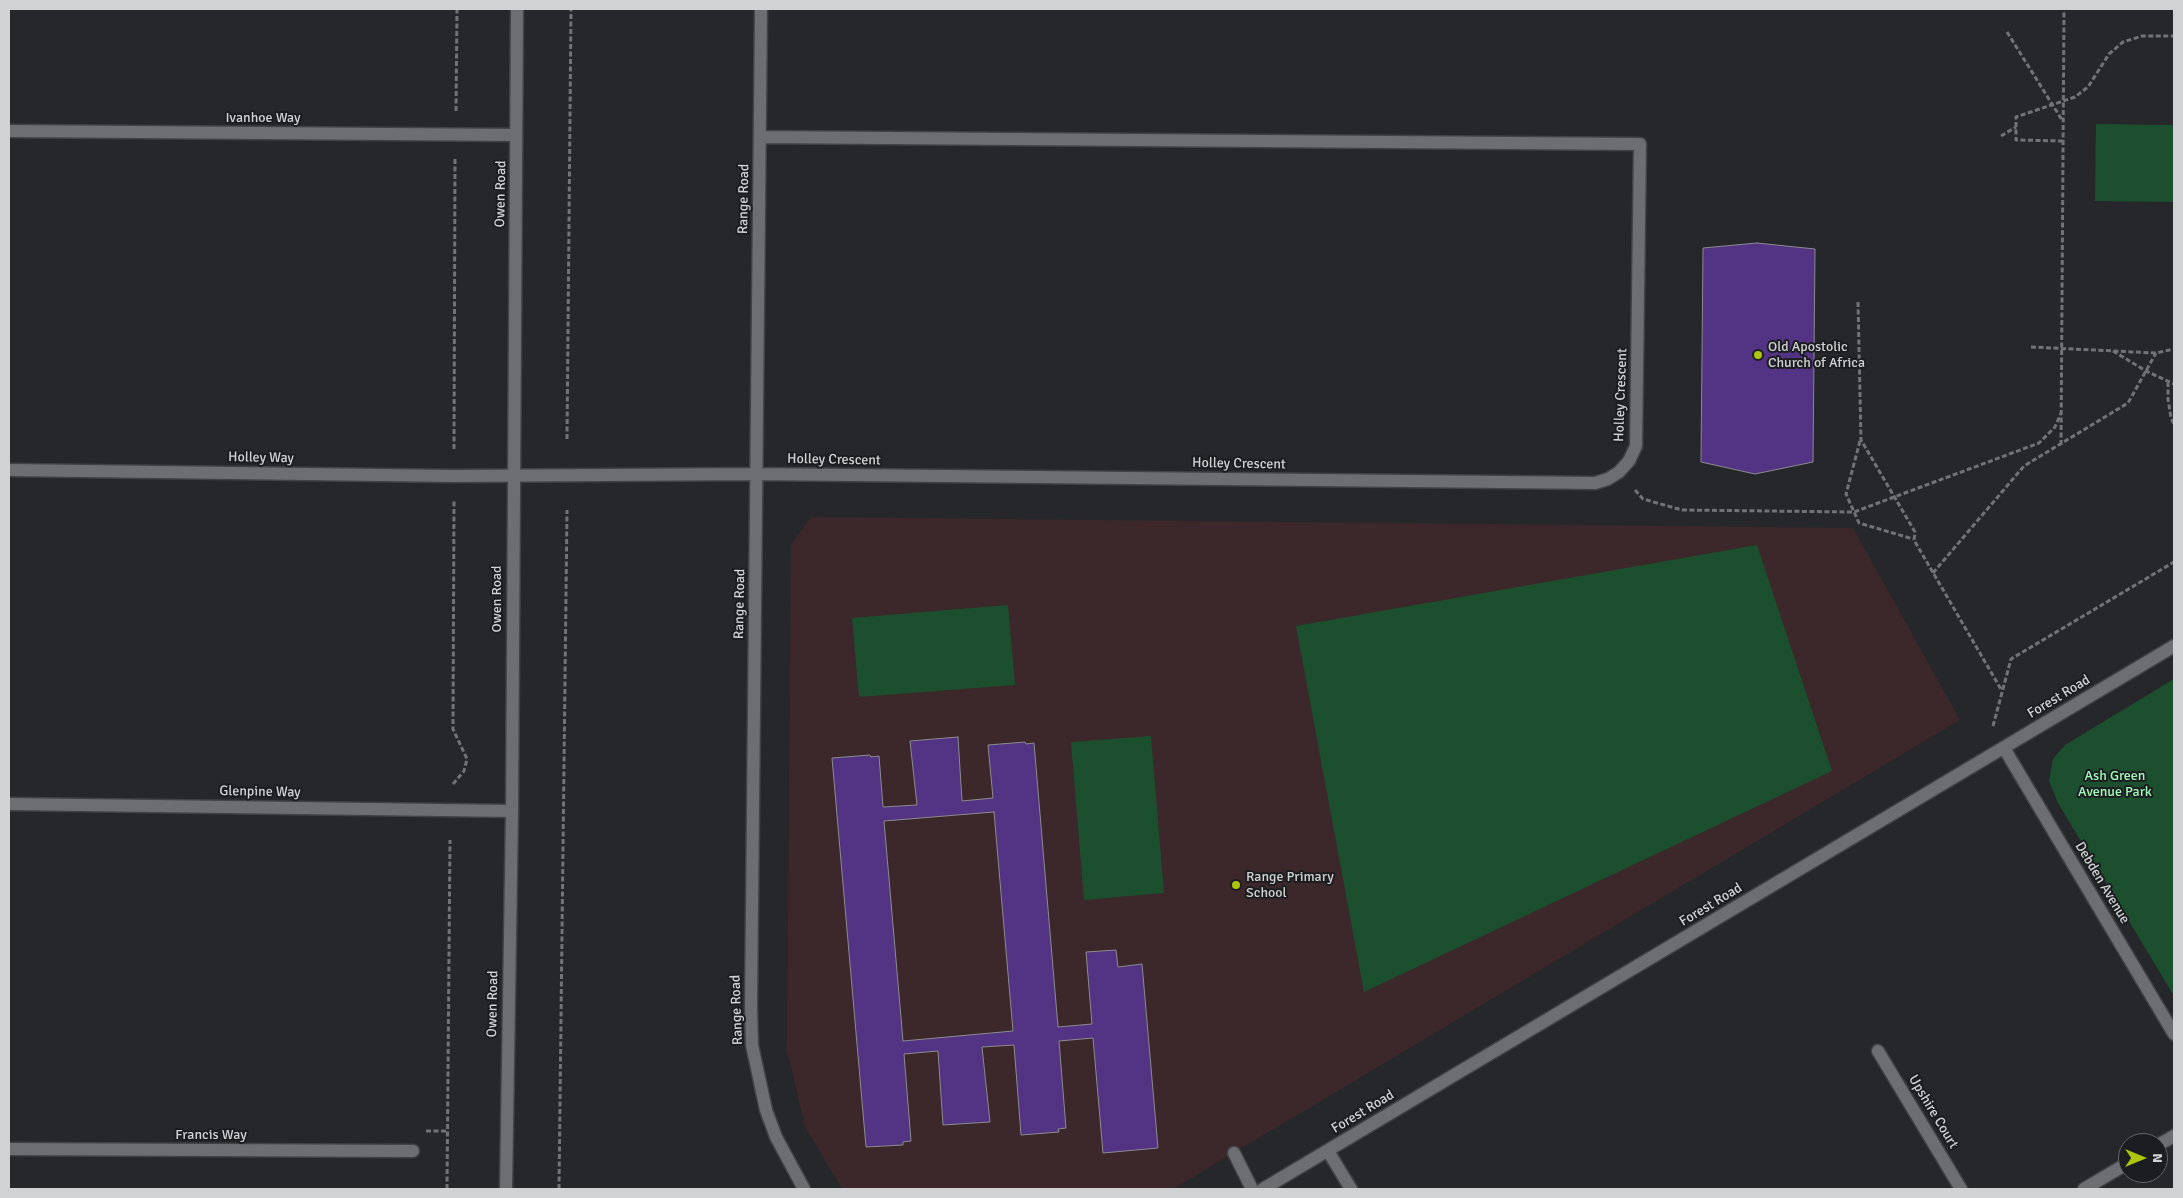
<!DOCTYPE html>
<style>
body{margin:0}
#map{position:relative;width:2183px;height:1198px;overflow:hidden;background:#26272a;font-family:Signika,sans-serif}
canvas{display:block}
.frame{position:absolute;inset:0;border:10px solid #d1d2d4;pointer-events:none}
.north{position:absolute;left:2118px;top:1133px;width:50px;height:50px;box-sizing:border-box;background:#1c1d20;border:1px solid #646568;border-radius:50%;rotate:90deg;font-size:14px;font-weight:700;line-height:20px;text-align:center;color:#d1d2d4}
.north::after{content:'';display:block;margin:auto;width:18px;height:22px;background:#adc60d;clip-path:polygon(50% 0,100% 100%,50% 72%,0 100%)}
</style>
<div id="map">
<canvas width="2183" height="1198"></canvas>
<div class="frame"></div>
<div class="north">N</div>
</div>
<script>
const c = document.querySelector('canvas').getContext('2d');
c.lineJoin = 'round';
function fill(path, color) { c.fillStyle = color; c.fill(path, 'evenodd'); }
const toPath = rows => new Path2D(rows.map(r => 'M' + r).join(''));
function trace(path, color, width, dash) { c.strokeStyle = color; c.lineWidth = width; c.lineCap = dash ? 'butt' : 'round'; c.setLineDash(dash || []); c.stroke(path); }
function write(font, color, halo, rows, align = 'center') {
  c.font = font + ' Signika,sans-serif'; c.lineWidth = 4; c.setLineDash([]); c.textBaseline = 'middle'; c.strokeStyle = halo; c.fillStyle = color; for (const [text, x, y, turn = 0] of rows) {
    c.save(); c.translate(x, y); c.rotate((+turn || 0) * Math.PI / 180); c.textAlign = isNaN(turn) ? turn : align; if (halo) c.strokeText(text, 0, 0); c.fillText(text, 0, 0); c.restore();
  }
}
const commercial = toPath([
 [811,517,1853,528,1960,720,1173,1189,842,1189,805,1127,787,1050,791,545]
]);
const green = toPath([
 [2096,124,2174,125,2174,202,2095,201],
 [1757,545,1832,771,1364,992,1296,626],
 [1008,605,1015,685,859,697,852,618],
 [2174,679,2174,996,2058,803,2049,781,2053,759,2065,745],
 [1151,736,1164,893,1084,900,1071,742]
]);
const building = toPath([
 [1757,243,1815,249,1813,462,1755,474,1701,462,1703,248,1757,243],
 [958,737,962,801,993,798,988,745,1025,742,1026,744,1034,743,1058,1027,1092,1024,1086,952,1116,950,1118,967,1142,964,1158,1148,1103,1153,1093,1038,1059,1041,1066,1128,1058,1129,1059,1132,1021,1135,1014,1045,982,1047,990,1122,943,1125,938,1051,904,1054,911,1141,903,1142,903,1145,866,1147,832,758,870,755,871,757,879,756,883,807,917,805,910,741,958,737],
 [994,812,1013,1031,903,1041,884,821,994,812]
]);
const path = toPath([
 [2007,32,2062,120],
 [456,111,457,9],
 [2001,136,2016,127],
 [2063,141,2016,140,2016,117,2075,97,2088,87,2109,54,2123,42,2142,36,2174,36],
 [1858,302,1861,440,1915,532,1914,540,2002,691],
 [2031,347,2156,353,2174,349],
 [2113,351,2146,371,2174,384],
 [2168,382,2168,399,2171,418,2174,424],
 [567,439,571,9],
 [1860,441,1846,494,1859,523,1913,539],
 [2061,445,2064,9],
 [454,449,455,159],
 [1635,490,1643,499,1682,510,1854,512,2039,443,2055,427,2061,413],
 [1933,573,2024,466,2128,403,2156,353],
 [1993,726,2011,659,2174,562],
 [453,784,464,771,467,759,453,729,454,500],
 [426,1131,448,1131],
 [447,1189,450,840],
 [559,1189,567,510]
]);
const service = toPath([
 [1234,1153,1252,1189]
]);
const minor = toPath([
 [761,9,751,1007,752,1045,766,1110,776,1137,804,1189],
 [9,131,516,135],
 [9,470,454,476,756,474,1595,483,1608,479,1619,472,1629,461,1636,446,1640,144,760,137],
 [2004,748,2174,1034],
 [9,804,512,811],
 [1878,1051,1961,1189],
 [2158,1145,2174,1136],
 [9,1149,413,1151],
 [1328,1151,1351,1189],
 [1263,1189,2174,646],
 [2084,1189,2128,1163]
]);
const tertiary = toPath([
 [506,1189,512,811,517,9]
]);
const markers = [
 [1758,355,5,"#adc60d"],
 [1236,885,5,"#adc60d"]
];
const streetNames = [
 ["Ivanhoe Way",263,118],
 ["Owen Road",501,194,-89],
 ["Range Road",744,199,-89],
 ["Holley Crescent",1621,395,-88],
 ["Holley Way",261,458,1],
 ["Holley Crescent",834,460,1],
 ["Holley Crescent",1239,464,1],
 ["Owen Road",497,599,-90],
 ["Range Road",740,604,-89],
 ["Forest Road",2059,697,-31],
 ["Glenpine Way",260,792,1],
 ["Debden Avenue",2102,883,59],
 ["Forest Road",1711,905,-31],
 ["Owen Road",493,1004,-89],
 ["Range Road",737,1010,-92],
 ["Forest Road",1363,1112,-31],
 ["Upshire Court",1933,1112,59],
 ["Francis Way",211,1135]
];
const poiNames = [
 ["Old Apostolic",1768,347],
 ["Church of Africa",1768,363],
 ["Range Primary",1246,877],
 ["School",1246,893]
];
const parkNames = [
 ["Ash Green",2115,776],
 ["Avenue Park",2115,792]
];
fill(commercial, '#3c282a');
fill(green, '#1c4f2e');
fill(building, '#533383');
trace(building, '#8c8b8f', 1);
trace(service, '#414244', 15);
trace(minor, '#414244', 15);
trace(tertiary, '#414244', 15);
trace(path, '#727376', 3, [5, 2.5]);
trace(service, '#6d6e72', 12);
trace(minor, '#6d6e72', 12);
trace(tertiary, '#6d6e72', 12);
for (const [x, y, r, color] of markers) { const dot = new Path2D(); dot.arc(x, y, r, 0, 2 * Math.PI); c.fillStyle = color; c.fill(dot); trace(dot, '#1c1d20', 2); }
write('14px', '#d1d2d4', '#1c1d20', streetNames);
write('14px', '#d1d2d4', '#1c1d20', poiNames, 'left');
write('14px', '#9ffcb9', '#1c1d20', parkNames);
</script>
